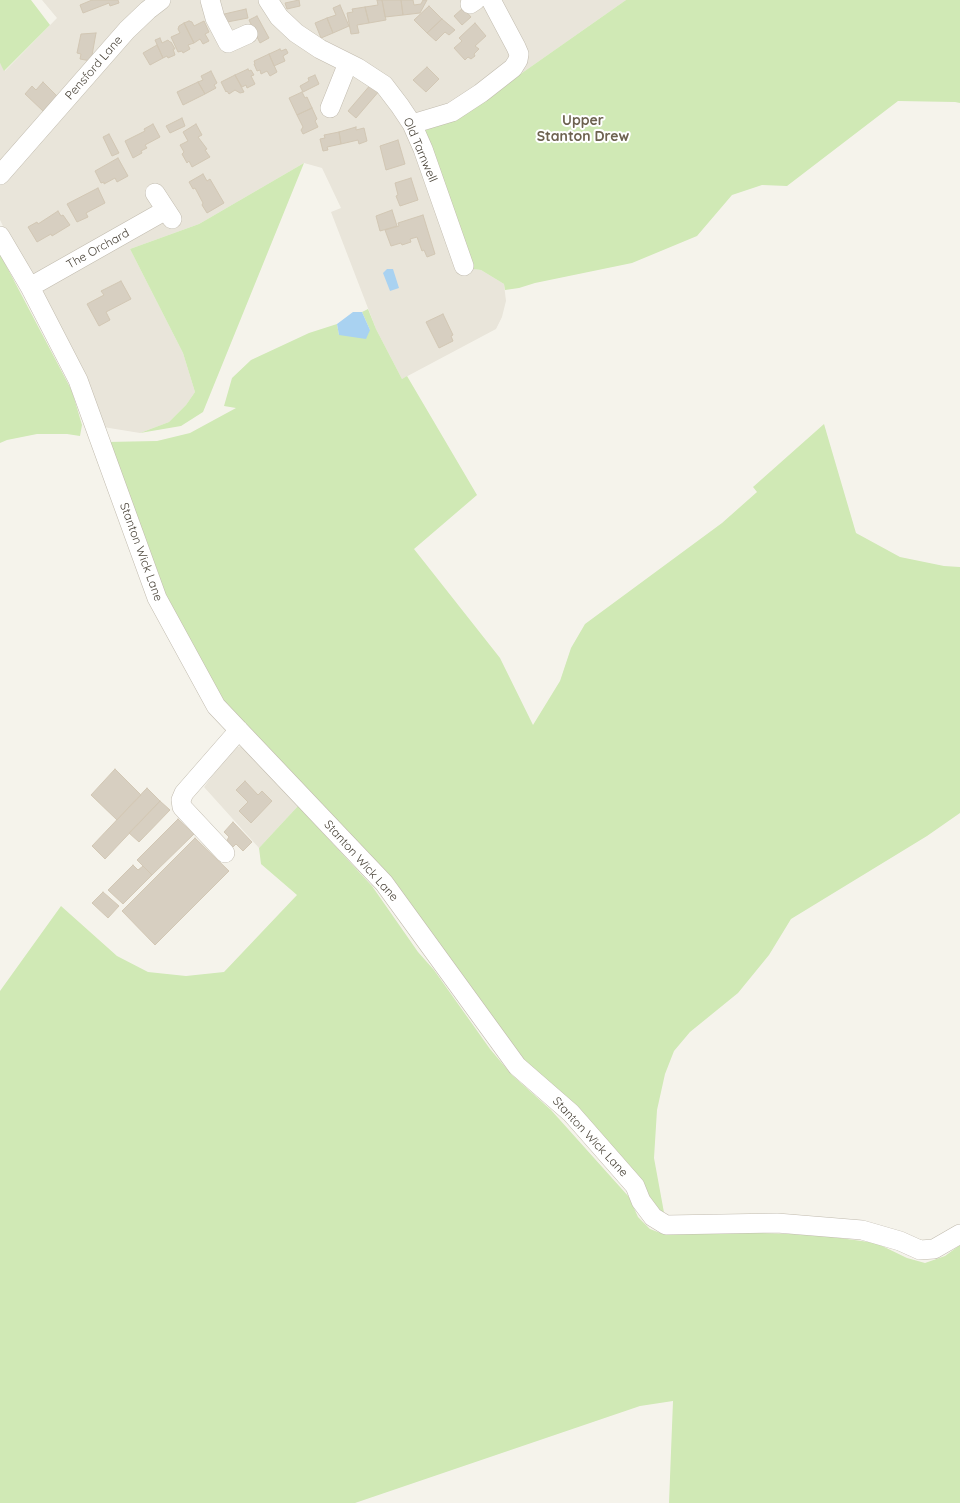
<!DOCTYPE html>
<style>
body{margin:0}
canvas{display:block;background:#f5f3eb}
</style>
<canvas width="960" height="1503"></canvas>
<script>
const c = document.querySelector('canvas').getContext('2d');
c.lineJoin = 'round';
function fill(path, color) { c.fillStyle = color; c.fill(path, 'evenodd'); }
const toPath = rows => new Path2D(rows.map(r => 'M' + r).join(''));
function trace(path, color, width, dash) { c.strokeStyle = color; c.lineWidth = width; c.lineCap = dash ? 'butt' : 'round'; c.setLineDash(dash || []); c.stroke(path); }
function write(font, color, halo, rows, align = 'center') {
  c.font = font + ' Quicksand,sans-serif'; c.lineWidth = 4; c.setLineDash([]); c.textBaseline = 'middle'; c.strokeStyle = halo; c.fillStyle = color; for (const [text, x, y, turn = 0] of rows) {
    c.save(); c.translate(x, y); c.rotate((+turn || 0) * Math.PI / 180); c.textAlign = isNaN(turn) ? turn : align; if (halo) c.strokeText(text, 0, 0); c.fillText(text, 0, 0); c.restore();
  }
}
const residential = toPath([
 [42,0,626,0,455,120,460,267,481,270,504,284,506,301,502,317,496,329,402,379,376,329,331,212,341,208,322,168,304,163,199,224,130,249,183,353,195,392,186,405,169,422,140,433,103,427,0,220,0,63,5,71,57,18],
 [242,746,298,806,259,848,204,787,233,748]
]);
const green = toPath([
 [0,0,31,0,50,25,4,71,0,63],
 [626,0,960,0,960,103,955,102,898,101,787,186,762,185,732,195,697,236,632,263,535,283,519,288,505,290,504,284,481,270,473,269,455,224,424,129,455,120],
 [304,163,203,412,181,426,140,433,169,422,186,405,195,392,183,353,130,249,199,224],
 [0,254,72,391,82,425,80,436,67,434,37,434,7,440,0,443],
 [368,309,376,329,402,379,407,376,477,495,414,549,500,658,533,725,560,681,571,648,585,624,722,523,757,492,753,487,824,424,856,533,900,557,944,566,960,567,960,813,927,836,791,919,769,955,738,993,690,1032,674,1051,665,1074,657,1110,654,1158,665,1218,516,1057,453,969,218,699,164,597,106,442,157,441,190,433,236,408,224,406,232,378,251,360,309,333,337,324,339,335,370,330,362,312],
 [298,806,372,886,418,952,434,970,490,1049,512,1075,551,1110,629,1197,638,1217,650,1229,663,1234,734,1232,818,1235,876,1243,907,1258,925,1263,945,1256,960,1245,960,1503,669,1503,673,1401,640,1406,355,1503,0,1503,0,991,61,906,117,956,148,972,186,976,224,972,297,895,261,864,259,848]
]);
const water = toPath([
 [387,269,393,269,399,288,390,291,383,273],
 [353,312,362,312,370,330,366,339,339,335,337,324]
]);
const building = toPath([
 [92,0,118,0,119,3,110,6,109,3,83,13,80,5,92,0],
 [299,0,300,6,287,9,285,3,299,0],
 [377,0,382,0,386,20,369,23,365,7,378,5,377,0],
 [382,0,401,0,403,15,385,17,382,0],
 [401,0,413,0,414,5,421,4,423,0,427,0,420,13,403,15,401,0],
 [340,5,349,26,333,33,327,18,336,15,333,8,340,5],
 [429,6,442,19,427,33,414,20,429,6],
 [365,7,369,23,357,25,359,33,351,34,347,13,353,12,352,9,365,7],
 [463,8,471,17,462,25,454,16,463,8],
 [246,9,248,18,222,23,220,15,246,9],
 [257,16,269,38,260,43,249,20,257,16],
 [327,18,333,33,321,38,315,23,327,18],
 [442,19,455,30,449,35,445,32,436,41,427,33,442,19],
 [189,21,192,22,194,26,204,21,209,32,205,34,209,41,203,44,200,39,194,43,184,23,189,21],
 [184,23,194,43,188,45,190,49,183,53,182,51,178,52,171,37,180,33,178,29,179,26,184,23],
 [475,23,486,36,475,46,479,49,474,54,475,56,471,59,468,57,465,60,454,48,462,41,459,38,475,23],
 [96,33,91,61,80,59,81,54,77,53,81,34,96,33],
 [160,38,162,43,168,40,170,42,171,42,175,49,173,49,175,55,168,58,167,56,163,58,155,40,160,38],
 [157,45,163,58,150,65,143,53,157,45],
 [280,49,281,51,286,49,288,53,283,56,285,61,274,66,269,54,280,49],
 [269,54,277,72,270,76,267,71,261,74,260,70,257,71,254,64,255,64,254,61,269,54],
 [427,67,439,79,426,92,413,80,427,67],
 [248,69,249,71,251,70,254,75,251,76,255,84,247,88,246,85,242,87,235,75,248,69],
 [211,71,217,83,214,85,216,88,205,94,198,82,203,80,201,76,211,71],
 [235,75,244,92,240,93,235,90,229,94,227,91,226,92,221,82,235,75],
 [315,75,319,84,303,92,300,86,309,81,308,78,315,75],
 [43,82,57,96,43,111,25,94,32,86,36,90,43,82],
 [198,82,205,94,183,105,177,92,198,82],
 [372,83,380,90,356,118,348,111,372,83],
 [302,92,305,98,307,97,312,108,297,115,289,98,302,92],
 [312,108,317,119,315,121,318,127,303,134,301,130,303,127,297,115,312,108],
 [182,118,185,126,170,133,166,126,182,118],
 [153,124,160,137,145,145,147,148,141,151,142,153,133,158,125,141,145,131,144,129,153,124],
 [196,124,202,135,198,137,207,149,205,150,210,157,192,167,189,161,187,163,182,154,184,152,180,145,188,141,183,132,196,124],
 [356,127,356,130,364,128,367,141,359,144,358,140,341,144,339,132,356,127],
 [339,132,341,144,327,147,328,150,323,151,320,139,325,138,324,135,339,132],
 [109,134,119,153,112,156,103,137,109,134],
 [398,140,405,164,386,170,380,146,398,140],
 [118,158,128,176,117,182,115,178,104,184,104,182,101,183,95,171,118,158],
 [203,174,207,181,210,179,224,203,207,213,202,205,203,203,195,188,193,189,189,182,203,174],
 [411,178,418,200,400,206,396,196,398,195,395,183,411,178],
 [98,188,105,203,86,213,88,217,77,222,67,204,98,188],
 [392,210,397,226,380,231,376,216,392,210],
 [58,211,61,216,63,215,70,225,52,236,51,234,37,242,28,227,37,222,38,224,58,211],
 [423,215,435,254,427,257,424,250,422,251,417,237,410,239,411,242,402,245,401,243,391,246,385,230,399,226,398,223,423,215],
 [121,281,131,299,106,312,110,320,99,326,87,304,104,295,101,291,121,281],
 [443,314,453,335,451,336,453,341,439,348,426,322,443,314],
 [115,769,141,795,117,820,91,795,115,769],
 [245,781,258,795,262,791,272,801,251,823,239,811,248,802,236,790,245,781],
 [147,788,160,801,105,859,92,846,147,788],
 [160,801,170,810,139,842,129,833,160,801],
 [178,819,194,834,152,875,137,860,178,819],
 [233,822,252,842,243,851,236,844,233,847,227,840,229,837,224,832,233,822],
 [195,838,229,871,155,945,122,911,195,838],
 [133,865,138,870,143,866,152,875,123,904,108,890,133,865],
 [103,892,119,906,108,918,92,903,103,892]
]);
const minor = toPath([
 [210,0,215,18,228,43,248,34],
 [268,0,279,17,296,33,320,49,358,68,384,85,400,106,412,124,423,149,464,266],
 [470,4,476,0],
 [330,108,348,63],
 [412,124,452,112,481,93,513,68,518,60,519,54,516,47,491,0],
 [0,175,127,30,148,10,161,0],
 [155,193,172,219],
 [0,236,30,287,78,380,157,598,216,706,384,883,517,1066,571,1113,635,1186,641,1201,653,1217,666,1225,777,1223,862,1230,900,1241,920,1250,934,1249,960,1234],
 [30,287,166,210],
 [225,853,182,807,181,800,184,793,239,730]
]);
const streetNames = [
 ["Pensford Lane",94,68,-49],
 ["Old Tarnwell",420,150,67],
 ["The Orchard",98,249,-29],
 ["Stanton Wick Lane",141,552,70],
 ["Stanton Wick Lane",361,861,48],
 ["Stanton Wick Lane",590,1137,47]
];
const quarterNames = [
 ["Upper",583,121],
 ["Stanton Drew",583,137]
];
fill(residential, '#e9e5da');
fill(green, '#d0e9b5');
fill(water, '#a9d2f1');
fill(building, '#d7cfc1');
trace(building, '#d2c7b4', 1);
trace(minor, '#c1bbae', 20);
trace(minor, '#fff', 19);
write('12px', '#4a4439', '#fff', streetNames);
write('bold 14px', '#6d6250', '#fff', quarterNames);
</script>
